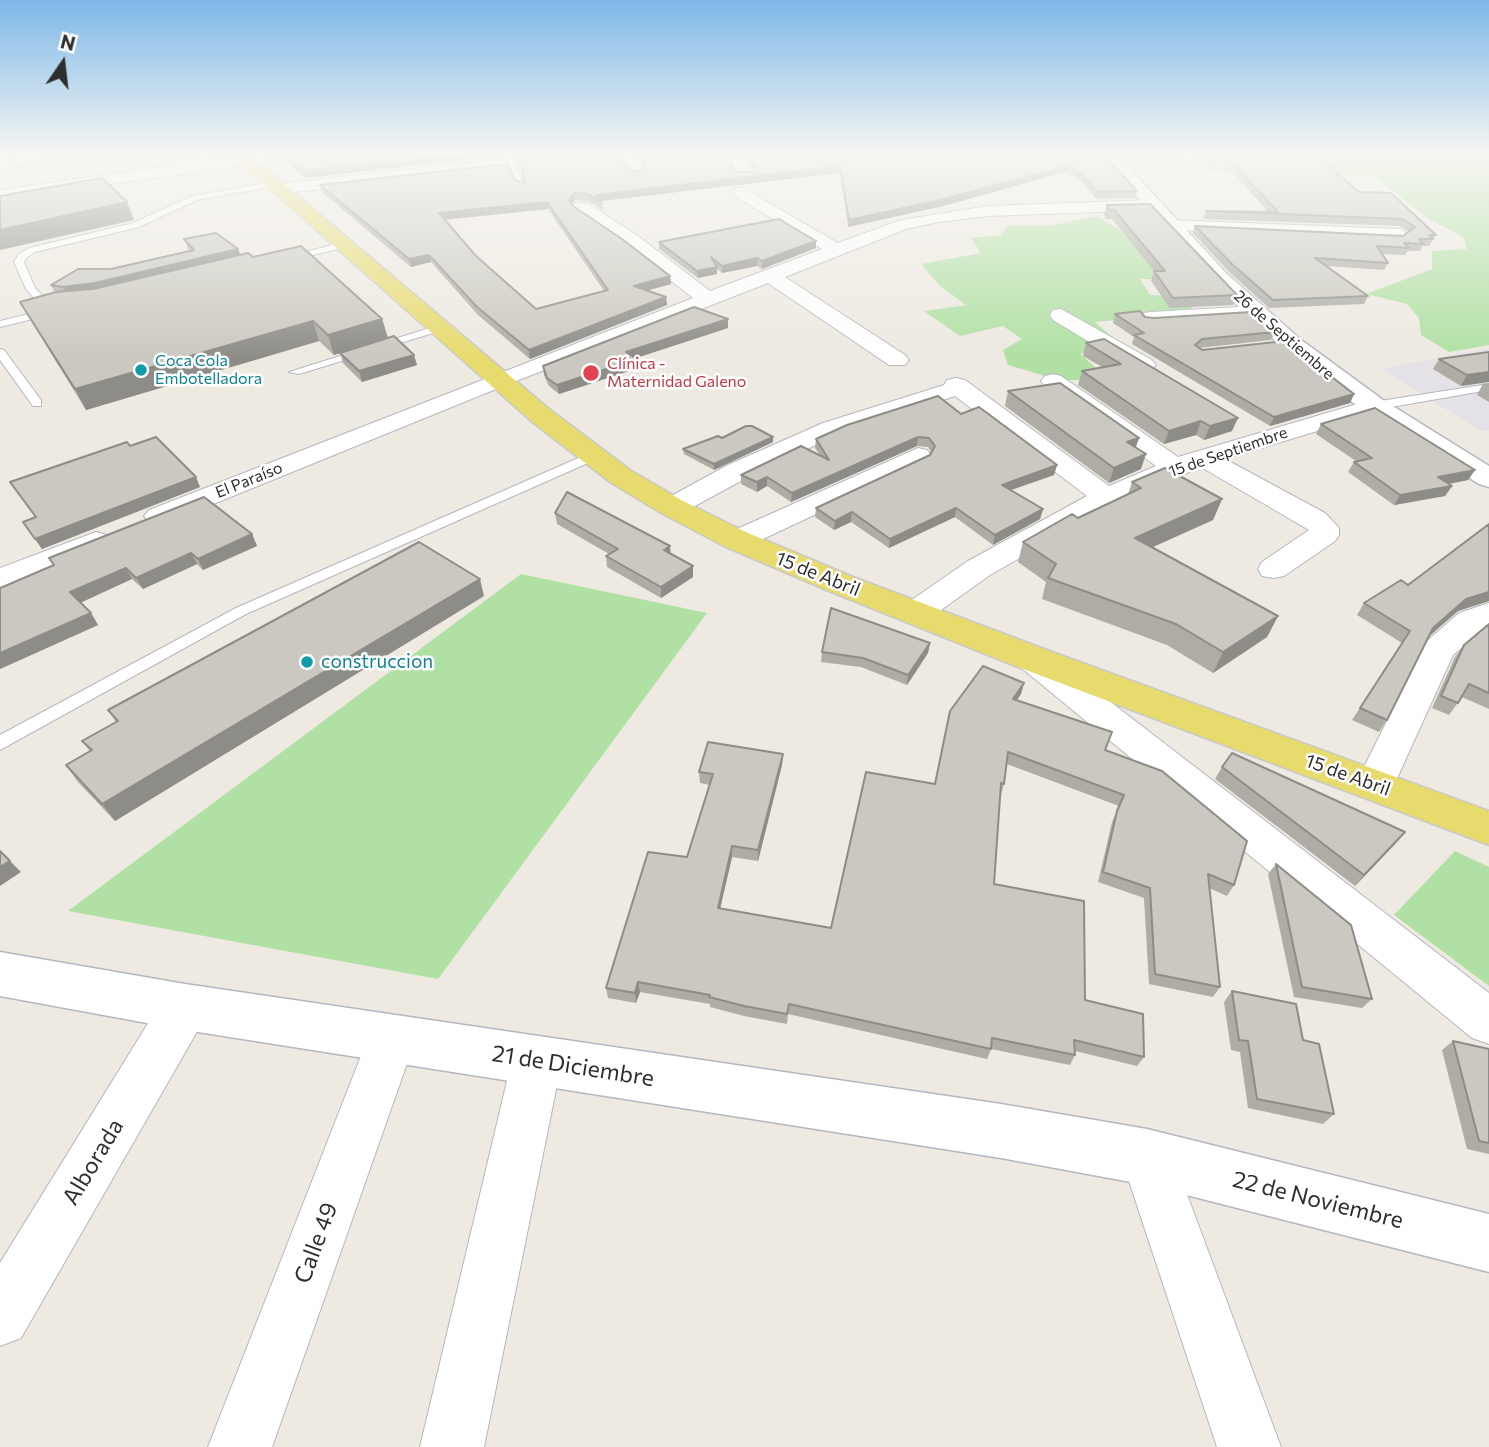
<!DOCTYPE html>
<meta charset="utf-8">
<style>
body{margin:0}
#map{position:relative;width:1489px;height:1447px;overflow:hidden;background:#eeeae2;font-family:Commissioner,sans-serif}
canvas{display:block}
.north{position:absolute;left:28px;top:28px;width:70px;height:70px;-webkit-text-stroke:5px #fff;paint-order:stroke;rotate:14deg;font-size:19px;font-weight:700;line-height:28px;text-align:center;color:#2e2e2e}
.north::after{content:'';display:block;margin:auto;width:24px;height:32px;background:#2e2e2e;clip-path:polygon(50% 0,100% 100%,50% 72%,0 100%)}
</style>
<div id="map">
<canvas width="1489" height="1447"></canvas>
<div class="north">N</div>
</div>
<script>
const c = document.querySelector('canvas').getContext('2d');
c.lineJoin = 'round';
function fill(path, color) { c.fillStyle = color; c.fill(path, 'evenodd'); }
const toPath = rows => new Path2D(rows.map(r => 'M' + r).join(''));
function trace(path, color, width, dash) { c.strokeStyle = color; c.lineWidth = width; c.lineCap = dash ? 'butt' : 'round'; c.setLineDash(dash || []); c.stroke(path); }
function write(font, color, halo, rows, align = 'center') {
  c.font = font + ' Commissioner,sans-serif'; c.lineWidth = 5; c.setLineDash([]); c.textBaseline = 'middle'; c.strokeStyle = halo; c.fillStyle = color; for (const [text, x, y, turn = 0] of rows) {
    c.save(); c.translate(x, y); c.rotate((+turn || 0) * Math.PI / 180); c.textAlign = isNaN(turn) ? turn : align; if (halo) c.strokeText(text, 0, 0); c.fillText(text, 0, 0); c.restore();
  }
}
const industrial = toPath([
 [1489,348,1489,430,1481,431,1381,369]
]);
const green = toPath([
 [1325,156,1489,156,1489,345,1449,352,1421,335,1419,318,1407,304,1366,294,1432,269,1432,251,1467,249,1463,237,1431,220,1373,176,1202,170,1197,159,1325,161],
 [1096,216,1209,279,1140,279,1150,295,1183,296,1196,313,1095,322,1118,342,1080,354,1101,372,1089,380,1059,380,1008,365,1003,350,1022,339,1003,326,960,336,924,311,966,305,940,286,921,264,981,253,971,238,1001,235,1008,226,1054,225],
 [521,574,707,613,438,979,68,911],
 [1455,851,1489,867,1489,986,1394,915]
]);
const lane = toPath([
 [507,161,514,163,525,188,518,186,507,161],
 [272,182,275,186,197,200,139,227,35,252,26,258,24,262,35,288,48,301,64,304,64,308,41,306,26,289,14,262,19,254,29,248,133,223,192,196,272,182],
 [343,242,347,245,346,247,288,261,283,258,343,242],
 [49,309,54,312,53,314,0,327,0,321,49,309],
 [439,325,443,326,443,330,299,374,289,372,439,325],
 [0,349,4,350,41,400,41,406,33,406,0,360,0,349],
 [1489,384,1489,390,1374,410,1368,406,1374,402,1489,384],
 [592,452,597,453,597,459,246,614,0,750,0,735,236,608,592,452]
]);
const street = toPath([
 [13,156,52,156,44,161,0,168,0,158,13,156],
 [238,156,251,157,253,160,245,165,0,200,0,190,238,156],
 [499,156,515,156,518,163,510,168,277,194,269,189,277,184,501,159,499,156],
 [618,156,634,156,645,171,637,176,631,174,618,156],
 [725,156,741,156,753,174,751,177,739,177,725,156],
 [741,187,838,243,901,220,988,206,1152,200,1161,205,1152,210,988,216,938,222,906,229,785,277,905,355,909,360,905,365,889,365,768,283,506,385,169,522,159,525,149,522,144,516,149,510,693,298,624,244,575,211,572,207,575,203,587,203,638,236,710,291,822,249,735,196,733,192,735,188,741,187],
 [1170,220,1400,229,1409,235,1400,241,1164,229,1161,225,1170,220],
 [1255,306,1263,307,1266,312,1263,317,1151,324,1143,323,1140,318,1143,313,1151,312,1255,306],
 [1061,309,1152,360,1156,365,1152,370,1144,372,1136,370,1053,320,1050,315,1053,310,1061,309],
 [1053,374,1061,376,1178,457,1374,399,1383,401,1386,406,1383,411,1225,459,1325,513,1339,528,1339,535,1335,541,1284,576,1273,578,1262,576,1258,569,1262,562,1309,530,1201,467,1116,503,990,575,927,620,915,623,903,620,899,613,903,606,968,561,1087,496,955,396,841,433,748,477,682,513,672,516,662,513,658,507,662,501,728,465,823,423,944,385,947,380,956,378,965,380,1109,486,1156,466,1045,386,1041,381,1045,376,1053,374],
 [918,448,927,450,931,456,927,462,748,546,737,549,726,546,722,540,726,534,918,448],
 [96,532,107,535,111,541,107,547,0,589,0,568,96,532],
 [1489,603,1489,626,1453,655,1389,796,1375,800,1361,796,1355,785,1427,641,1459,613,1489,603],
 [1031,646,1043,650,1489,993,1489,1044,1472,1038,1019,666,1014,658,1019,650,1031,646],
 [185,985,202,991,209,1007,202,1023,21,1338,0,1346,0,1263,168,991,185,985],
 [392,1015,409,1022,416,1038,272,1447,208,1447,368,1038,375,1022,392,1015],
 [537,1036,554,1043,562,1060,484,1447,420,1447,512,1060,520,1043,537,1036],
 [1147,1131,1166,1138,1281,1447,1217,1447,1121,1157,1128,1138,1147,1131]
]);
const secondary = toPath([
 [1101,156,1118,156,1227,274,1300,339,1383,400,1489,466,1489,487,1479,484,1365,412,1284,349,1213,282,1101,156],
 [0,952,185,984,1001,1104,1147,1129,1489,1214,1489,1272,1147,1185,1001,1158,185,1030,0,996,0,952]
]);
const primary = toPath([
 [233,156,251,156,549,409,630,470,683,501,748,533,853,577,1044,649,1489,811,1489,845,1018,667,829,591,726,547,661,513,610,482,531,421,233,156]
]);
const wall = toPath([
 [280,156,497,156,305,178],
 [518,156,620,156,628,169,636,172,644,167,637,156,727,156,737,172,753,172,754,170,744,156,1105,156,1137,191,1135,198,1096,199,1080,180,1076,180,1068,171,943,206,848,227,840,173,601,201,602,203,603,210,588,201,575,200,572,204,573,206,670,276,671,284,647,290,666,297,667,305,530,359,478,315,431,262,411,267,322,192,320,185,515,180,524,183],
 [548,209,604,291,536,309,476,256,445,220],
 [1187,156,1316,156,1359,192,1436,235,1429,246,1422,246,1420,251,1408,251,1405,255,1382,254,1388,263,1384,270,1327,266,1368,296,1364,304,1269,308,1229,272,1193,233,1195,226,1403,236,1408,232,1400,226,1203,219,1206,211,1268,212,1219,157],
 [1107,205,1237,295,1233,305,1170,308,1151,281,1154,271,1112,219,1106,219,1104,214],
 [184,239,241,255,253,257,382,319,388,338,417,365,362,382,343,363,340,353,334,355,319,341,86,410,31,321,20,302,55,293,51,285,111,269,189,251],
 [816,241,816,248,762,269,757,266,722,273,717,269,717,274,698,278,659,249,659,242],
 [1115,314,1275,332,1271,340,1199,348,1202,350,1354,394,1350,403,1270,426,1132,344,1134,337,1113,323],
 [728,328,635,358,638,368,559,394,549,386,544,375,543,366],
 [1086,343,1232,431,1204,440,1196,435,1164,444,1078,385,1082,371,1102,367,1083,356],
 [1489,352,1461,386,1433,369,1439,359],
 [1489,383,1489,402,1477,395,1483,384],
 [1008,391,1136,447,1141,469,1109,483,1005,406],
 [961,414,1057,465,1054,475,1010,490,1043,509,1040,519,993,545,955,517,889,548,851,522,834,530,815,517,816,508,930,455,931,452,928,447,917,446,791,502,767,486,757,492,741,484,741,475,820,455,815,448,816,439],
 [1321,424,1475,470,1468,480,1449,484,1452,486,1445,496,1394,505,1348,472,1354,462,1356,461,1316,434],
 [773,437,773,442,714,470,684,454,683,449,722,438],
 [130,446,200,487,42,549,23,522,36,518,10,482],
 [1132,482,1222,499,1213,520,1153,547,1278,616,1267,637,1213,673,1167,645,1042,599,1046,582,1018,562,1023,542,1128,494],
 [555,513,670,546,670,554,693,566,693,577,661,598,607,567,606,556,609,554,557,524],
 [1489,524,1489,601,1458,611,1428,636,1387,720,1379,732,1352,720,1402,643,1357,615,1364,603,1408,585],
 [252,534,257,546,203,570,197,564,143,589,132,579,80,602,91,613,98,625,0,669,0,588],
 [484,596,115,821,78,782,66,765,90,751,82,741,116,722,108,710],
 [1489,624,1489,709,1462,697,1449,715,1432,708,1455,657,1464,645],
 [930,643,928,653,907,685,861,667,821,662,822,652],
 [1024,683,1021,694,1017,700,1105,750,1234,885,1227,896,1209,888,1220,987,1213,997,1149,984,1144,898,1098,882,1112,822,1119,806,1007,764,1004,784,1001,795,1000,795,994,884,1085,1000,1144,1057,1137,1066,1075,1051,1075,1055,1070,1065,991,1049,987,1059,788,1014,787,1024,744,1016,710,1007,710,1004,640,992,636,1003,608,998,606,988,687,857,710,785,700,783,699,772,783,754,782,765,758,861,732,857,720,908,831,928,935,784],
 [1222,767,1405,832,1395,844,1355,886,1215,779],
 [1276,864,1372,999,1362,1008,1294,997,1268,874],
 [1232,991,1303,1040,1334,1114,1323,1124,1248,1108,1240,1052,1231,1050,1224,1002],
 [1453,1041,1489,1049,1489,1154,1467,1149,1442,1050]
]);
const shadedWall = toPath([
 [441,156,497,156,305,178,303,171],
 [1070,165,1068,171,943,206,848,227,849,220],
 [840,166,840,173,600,201,596,195],
 [574,193,575,200,569,207,569,200],
 [127,202,134,220,0,250,0,230],
 [547,202,548,209,440,220,439,213],
 [816,241,816,248,762,269,762,261],
 [238,249,244,263,70,301,63,287],
 [429,255,431,262,411,267,409,259],
 [757,258,757,266,722,273,722,266],
 [717,267,717,274,698,278,697,271],
 [670,276,671,284,635,294,634,286],
 [666,297,667,305,530,359,529,350],
 [382,319,388,338,334,355,328,335],
 [728,319,728,328,627,361,626,352],
 [313,321,319,341,86,410,75,389],
 [414,355,417,365,362,382,359,371],
 [637,359,638,368,559,394,557,385],
 [1489,372,1489,382,1461,386,1467,375],
 [1354,394,1350,403,1270,426,1274,417],
 [1238,418,1232,431,1204,440,1210,426],
 [1201,421,1196,435,1164,444,1169,431],
 [773,437,773,442,714,470,714,464],
 [918,437,917,446,791,502,792,493],
 [1139,438,1134,453,1127,442],
 [1146,454,1141,469,1109,483,1114,468],
 [1057,465,1054,475,1000,494,1002,485],
 [1475,470,1468,480,1432,487,1438,477],
 [196,477,200,487,42,549,35,539],
 [767,477,767,486,757,492,757,482],
 [1452,486,1445,496,1394,505,1400,495],
 [1222,499,1213,520,1128,558,1135,538],
 [956,508,955,517,889,548,890,539],
 [1043,509,1040,519,993,545,995,535],
 [852,512,851,522,834,530,835,521],
 [252,534,257,546,203,570,198,559],
 [670,546,671,557,664,550],
 [191,553,197,564,143,589,136,578],
 [693,566,693,577,661,598,661,587],
 [126,568,132,579,78,604,70,592],
 [480,579,484,596,115,821,102,804],
 [1489,592,1489,601,1458,611,1425,640,1433,628,1466,599],
 [91,613,98,625,0,669,0,653],
 [1278,616,1267,637,1213,673,1223,652],
 [930,643,928,653,907,685,908,675],
 [1024,683,1021,694,1010,710,1013,699],
 [783,754,782,765,758,861,758,850],
 [1405,832,1395,844,1355,886,1364,875],
 [732,846,732,857,718,918,718,908],
 [10,861,21,872,0,886,0,867],
 [638,982,640,992,636,1003,635,993]
]);
const building = toPath([
 [285,156,441,156,303,171,285,156],
 [518,156,620,156,628,169,636,172,647,165,641,156,727,156,737,172,753,172,755,166,749,156,1105,156,1137,191,1097,192,1081,173,1077,173,1070,165,944,199,849,220,840,166,596,195,602,203,588,194,574,193,569,200,573,206,622,239,670,276,634,286,666,297,529,350,477,307,429,255,409,259,320,185,507,164,515,180,525,183,518,156],
 [547,202,608,290,536,309,476,256,439,213,547,202],
 [1226,156,1316,156,1359,192,1391,193,1436,235,1429,235,1433,239,1419,239,1424,244,1404,243,1409,248,1377,246,1388,263,1315,258,1368,296,1273,300,1232,264,1195,226,1403,236,1415,227,1403,219,1206,211,1278,212,1226,156],
 [102,178,127,202,0,230,0,196,102,178],
 [1150,204,1237,295,1173,298,1154,271,1165,271,1114,210,1109,210,1107,205,1150,204],
 [779,219,816,241,762,261,757,258,722,266,711,257,717,267,697,271,659,242,779,219],
 [216,233,238,249,95,283,63,287,51,285,78,269,111,269,194,250,184,239,216,233],
 [301,246,382,319,328,335,313,321,75,389,20,302,56,292,93,289,248,253,253,257,301,246],
 [694,307,728,319,626,352,637,359,557,385,547,378,543,366,694,307],
 [1140,311,1145,317,1154,318,1251,312,1275,332,1202,339,1195,345,1202,350,1285,341,1354,394,1274,417,1134,335,1144,333,1115,314,1140,311],
 [394,336,414,355,359,371,340,353,394,336],
 [1104,339,1238,418,1210,426,1201,421,1169,431,1082,371,1121,364,1086,343,1104,339],
 [1489,352,1489,372,1467,375,1439,359,1489,352],
 [1060,383,1139,438,1127,442,1146,454,1114,468,1008,391,1060,383],
 [938,396,961,414,979,407,1057,465,1002,485,1043,509,995,535,956,508,890,539,852,512,835,521,816,508,930,455,935,446,929,438,918,437,792,493,767,477,757,482,741,475,801,446,829,460,816,439,847,425,938,396],
 [1375,408,1475,470,1438,477,1452,486,1400,495,1354,462,1372,458,1321,424,1375,408],
 [746,426,752,426,773,437,714,464,683,449,718,436,722,438,746,426],
 [156,437,196,477,35,539,23,522,36,517,10,482,127,442,130,446,156,437],
 [1165,468,1222,499,1135,538,1278,616,1223,652,1176,624,1048,578,1056,564,1023,542,1072,514,1078,518,1141,488,1132,482,1165,468],
 [567,492,670,546,664,550,693,566,661,587,606,556,618,549,555,513,567,492],
 [204,497,252,534,198,559,191,553,136,578,126,568,70,592,91,613,0,653,0,588,54,565,49,558,204,497],
 [1489,524,1489,592,1466,599,1433,628,1387,720,1360,708,1410,631,1364,603,1401,580,1408,585,1489,524],
 [419,542,480,579,102,804,66,765,92,750,82,741,118,721,108,710,419,542],
 [831,608,930,643,908,675,863,658,822,652,831,608],
 [1489,624,1489,693,1469,684,1458,703,1441,696,1464,645,1489,624],
 [983,666,1024,683,1013,699,1112,732,1105,750,1162,771,1247,841,1234,885,1208,874,1220,987,1155,974,1150,888,1103,872,1117,811,1124,795,1008,752,1004,784,1001,783,994,884,1084,901,1085,1000,1143,1014,1144,1057,1074,1040,1075,1055,992,1038,991,1049,789,1004,787,1014,744,1006,709,997,710,995,638,982,635,993,606,988,648,852,687,857,713,774,699,772,708,742,783,754,758,850,732,846,718,908,831,928,866,772,935,784,950,711,983,666],
 [1232,753,1405,832,1364,875,1222,767,1232,753],
 [0,851,10,861,0,867,0,851],
 [1276,864,1351,925,1372,999,1302,987,1276,864],
 [1232,991,1296,1004,1303,1040,1319,1044,1334,1114,1257,1099,1248,1041,1239,1040,1232,991],
 [1453,1041,1489,1049,1489,1143,1479,1141,1453,1041]
]);
const markers = [
 [141,370,7,"#0f9aa8"],
 [591,373,9,"#e0444e"],
 [307,662,7,"#0f9aa8"]
];
const farStreetnames = [
 ["26 de Septiembre",1284,335,41],
 ["15 de Septiembre",1228,452,-19],
 ["El Paraíso",249,480,-22]
];
const farCulturenames = [
 ["Coca Cola",155,361],
 ["Embotelladora",155,379]
];
const farHealthnames = [
 ["Clínica -",607,364],
 ["Maternidad Galeno",607,382]
];
const streetNames = [
 ["15 de Abril",818,574,22],
 ["15 de Abril",1348,775,20]
];
const cultureNames = [
 ["construccion",321,662]
];
const nearStreetnames = [
 ["21 de Diciembre",573,1066,9],
 ["Alborada",93,1162,-59],
 ["22 de Noviembre",1318,1200,14],
 ["Calle 49",316,1243,-70]
];
fill(industrial, '#e4e1e7');
fill(green, '#b0e0a3');
trace(lane, '#b5b6c0', 2);
trace(street, '#b5b6c0', 2);
trace(secondary, '#b5b6c0', 3);
trace(primary, '#c9c9c9', 3);
fill(lane, '#fff');
fill(street, '#fff');
fill(secondary, '#fff');
fill(primary, '#e7db6e');
fill(wall, '#aeaca5');
fill(shadedWall, '#8d8c86');
fill(building, '#cac8c0');
trace(building, '#8d8c86', 2);
const sky = c.createLinearGradient(0, 0, 0, 359);
sky.addColorStop(0, '#7db8e8');
sky.addColorStop(0.43, '#f7f6f2');
sky.addColorStop(1, '#f7f6f200');
c.fillStyle = sky;
c.fillRect(0, 0, 1489, 359);
for (const [x, y, r, color] of markers) { const dot = new Path2D(); dot.arc(x, y, r, 0, 2 * Math.PI); c.fillStyle = color; c.fill(dot); trace(dot, '#fff', 2.5); }
write('16px', '#2e2e2e', '#fff', farStreetnames);
write('16px', '#0d838f', '#fff', farCulturenames, 'left');
write('16px', '#be3a42', '#fff', farHealthnames, 'left');
write('19px', '#2e2e2e', '#fff', streetNames);
write('19px', '#0d838f', '#fff', cultureNames, 'left');
write('23px', '#2e2e2e', '#fff', nearStreetnames);
</script>
